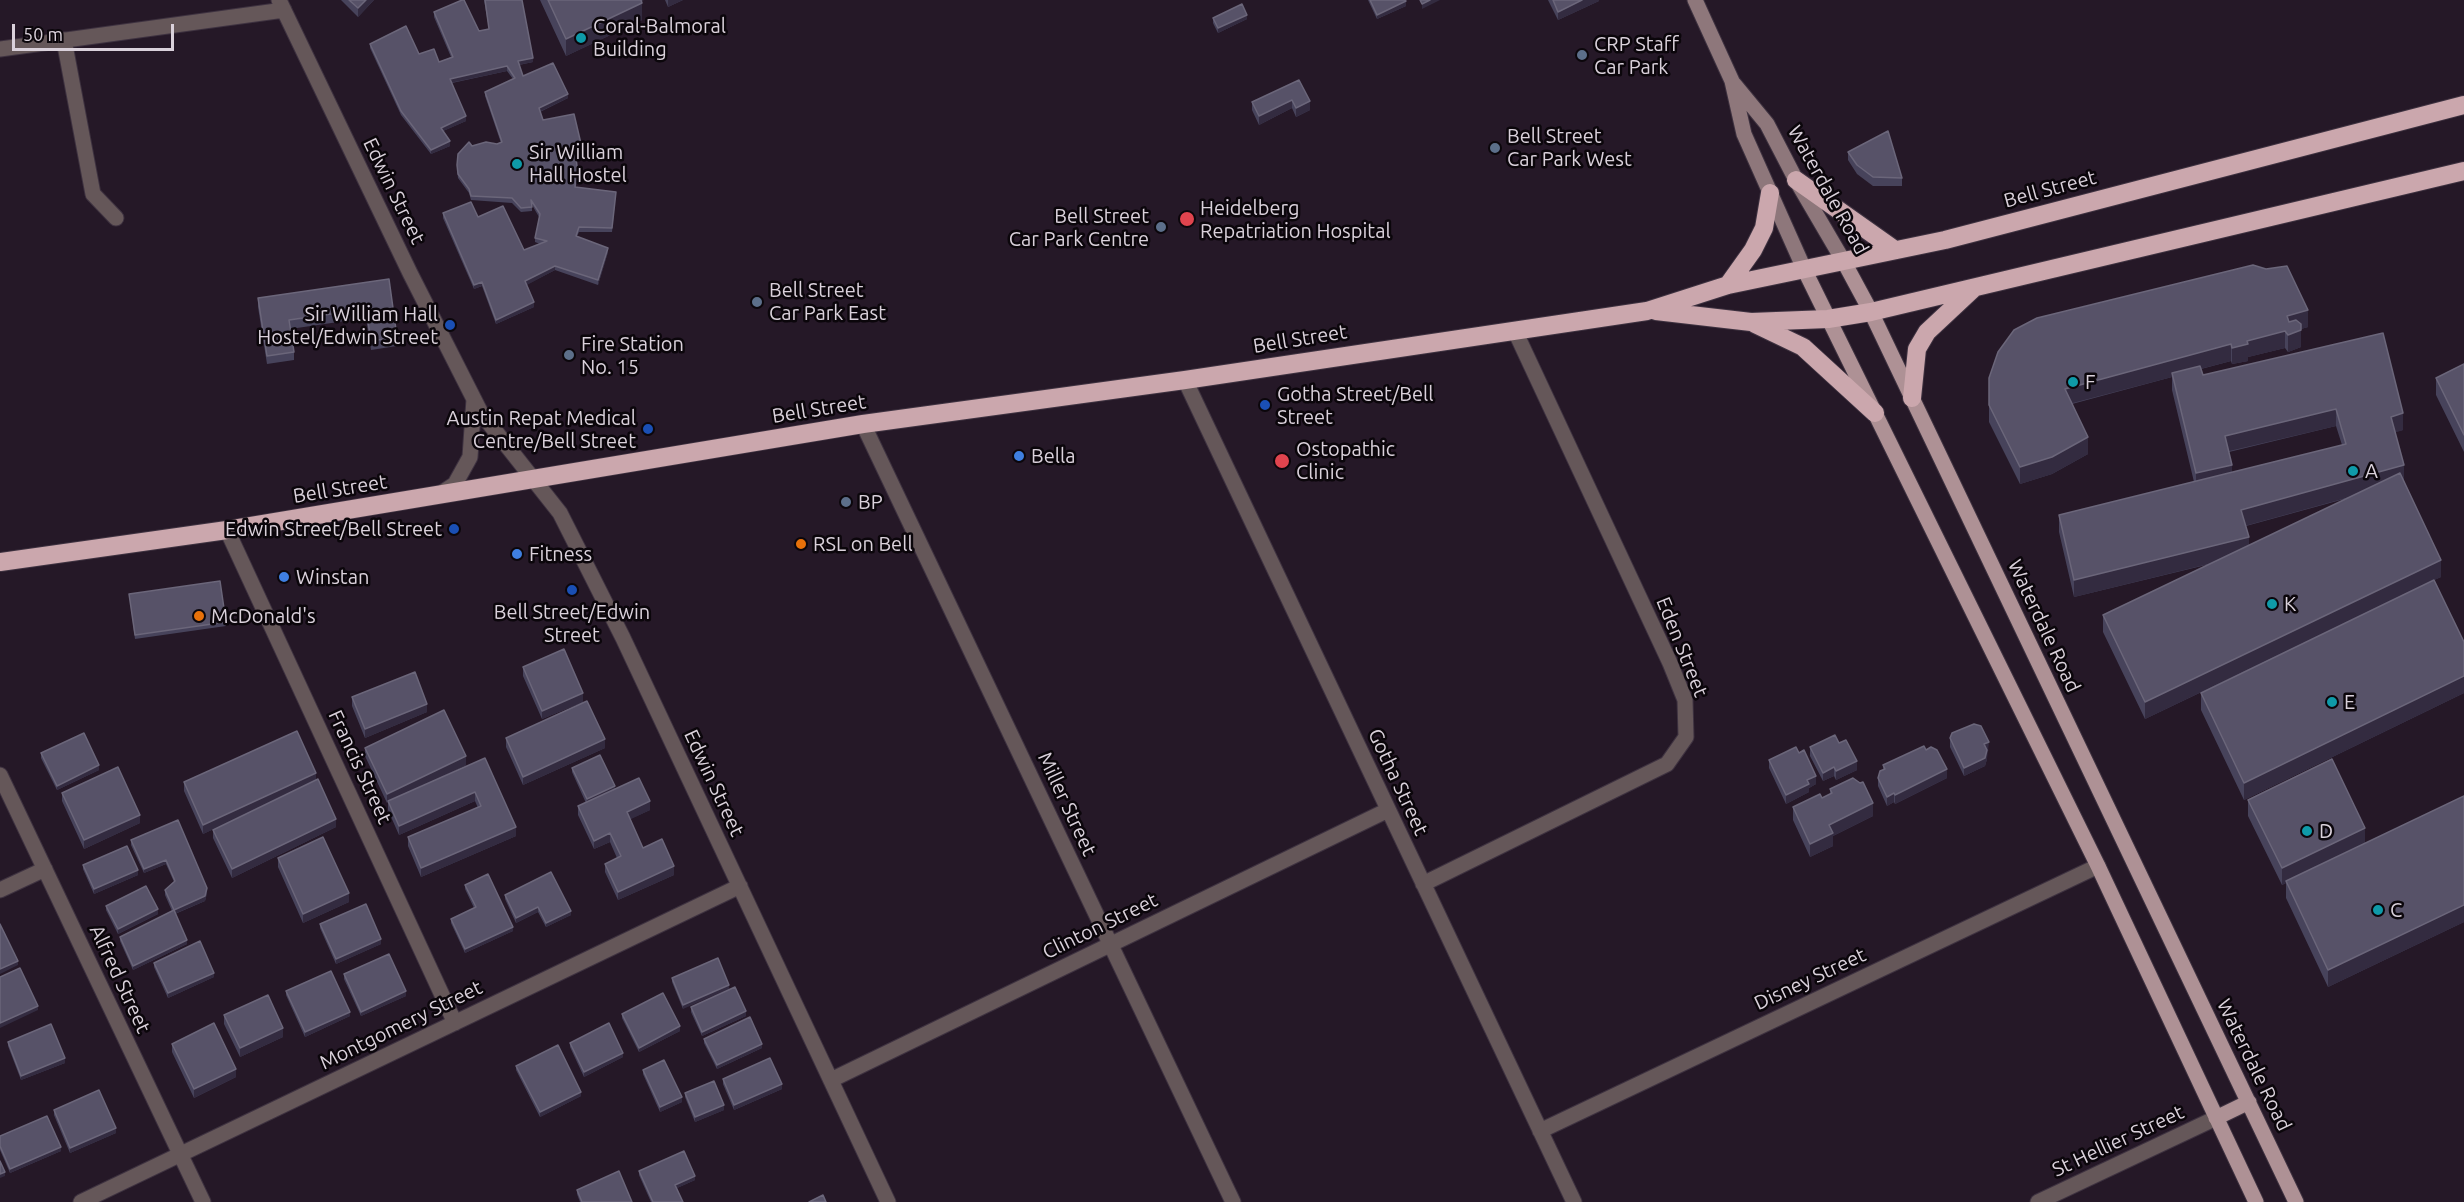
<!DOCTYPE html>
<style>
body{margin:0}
#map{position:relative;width:2464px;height:1202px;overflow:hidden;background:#251827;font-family:Ubuntu,sans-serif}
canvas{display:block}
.scale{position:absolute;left:12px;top:24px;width:162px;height:27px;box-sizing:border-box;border:3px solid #dad1db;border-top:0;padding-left:8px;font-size:18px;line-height:21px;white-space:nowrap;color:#dad1db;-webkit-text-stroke:4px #0b060b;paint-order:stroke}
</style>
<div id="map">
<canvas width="2464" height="1202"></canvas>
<div class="scale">50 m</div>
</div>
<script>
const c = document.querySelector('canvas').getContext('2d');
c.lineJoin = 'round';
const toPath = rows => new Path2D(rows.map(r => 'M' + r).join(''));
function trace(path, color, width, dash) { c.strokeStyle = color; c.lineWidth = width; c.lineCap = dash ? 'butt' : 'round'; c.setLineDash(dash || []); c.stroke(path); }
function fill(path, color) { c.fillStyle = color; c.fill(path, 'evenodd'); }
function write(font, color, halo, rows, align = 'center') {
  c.font = font + ' Ubuntu,sans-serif'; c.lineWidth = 5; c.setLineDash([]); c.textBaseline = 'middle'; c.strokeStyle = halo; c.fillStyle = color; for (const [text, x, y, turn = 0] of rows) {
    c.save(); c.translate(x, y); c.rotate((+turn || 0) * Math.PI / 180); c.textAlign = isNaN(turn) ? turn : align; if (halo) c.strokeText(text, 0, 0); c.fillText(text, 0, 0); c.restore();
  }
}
const street = toPath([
 [279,0,410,273,481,413,560,513,623,638,888,1202],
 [64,40,93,194,116,218],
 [0,49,284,10],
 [1185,380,1574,1202],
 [863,424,1233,1202],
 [440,494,455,484,470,457,474,399],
 [227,530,455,1023],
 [0,775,203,1202],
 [1423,884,1667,764,1686,737,1685,700,1670,663,1515,331],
 [0,890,45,869],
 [831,1080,1388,810],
 [1540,1131,2098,866],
 [81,1202,740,886],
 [2038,1202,2216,1118]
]);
const secondary = toPath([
 [1695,0,1732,81,1744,134,1805,271],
 [1734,84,1767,124,1796,180,1844,262]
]);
const primary = toPath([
 [1844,262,1871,312,2296,1202],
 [1805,271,2098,866,2256,1202],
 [2216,1118,2249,1102]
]);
const highway = toPath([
 [1796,180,1895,250],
 [1728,285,1753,250,1764,228,1770,193],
 [1656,311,1751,322,1828,319,1871,312,2464,171],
 [1755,324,1803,347,1875,413],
 [1912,398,1917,349,1927,332,1973,289],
 [0,562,227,530,863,424,1185,380,1647,311,1728,285,1945,240,2464,105]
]);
const wall = toPath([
 [341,0,374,0,358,17],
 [484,0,522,0,533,62,519,65,523,76,568,98,540,112,543,120,582,153,576,155,577,170,576,187,616,192,612,232,579,232,577,236,608,252,598,285,555,270,526,285,534,307,496,324,482,286,474,289,443,218,443,213,478,217,524,250,540,244,535,242,535,238,539,217,532,205,532,211,521,212,512,203,471,200,469,193,458,178,457,169,457,165,472,146,497,144,501,143,485,96,485,92,513,79,507,71,452,83,466,121,443,131,450,146,431,154,401,115,370,48,370,44,419,54,439,62,451,57,434,17,434,12,479,31,489,29],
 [540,0,644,0,641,1,642,20,566,56],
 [665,0,683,0,668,7],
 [1368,0,1405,0,1406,6,1377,19],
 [1548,0,1599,0,1599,1,1558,20],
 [1213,18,1247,19,1218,33,1213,23],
 [1299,80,1310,110,1296,117,1292,108,1259,125,1252,110,1252,102],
 [1848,152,1902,178,1902,186,1873,186,1857,174,1848,160],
 [2266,269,2308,327,2301,329,2301,347,2288,352,2285,348,2248,357,2248,361,2232,364,2231,361,2201,369,2203,375,2383,333,2403,430,2395,432,2404,482,2441,577,2434,580,2464,642,2464,693,2244,800,2201,710,2201,693,2325,633,2145,719,2103,632,2103,615,2210,564,2074,597,2059,532,2059,515,2194,482,2172,390,2172,377,2072,404,2088,454,2052,474,2020,484,1989,422,1989,378],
 [2336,426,2342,445,2232,472,2229,452],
 [2348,498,2249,545,2246,526],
 [389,279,397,337,397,346,371,350,366,318,290,329,294,352,294,360,267,364,258,307,258,298],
 [2464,364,2464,452,2436,395,2436,378],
 [129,594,226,622,226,626,135,639],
 [523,667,583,702,542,719,523,676],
 [352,697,427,712,365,738,352,706],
 [506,738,605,748,523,785,506,747],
 [1950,738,1989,751,1987,751,1987,759,1985,766,1964,776,1950,747],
 [1810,747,1857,770,1836,780,1834,776,1823,781,1810,756],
 [365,748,466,765,408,793,485,758,516,836,421,877,408,846,408,837,478,808,475,801,399,835,388,810,388,802,387,803,365,756],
 [1926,750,1947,778,1895,804,1894,802,1887,806,1878,786,1878,778,1883,770,1883,765],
 [41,753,99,770,57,790,41,758],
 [1769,760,1816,784,1809,788,1809,792,1786,804,1769,768],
 [572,768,615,790,650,810,630,819,643,848,674,875,618,900,605,872,605,864,617,858,610,842,594,849,578,815,578,806,586,803,572,772],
 [316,780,336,827,232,878,213,838,213,830,241,816,203,834,184,791,184,782],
 [1830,789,1873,816,1833,836,1833,846,1810,857,1793,820,1793,807,1822,798,1830,794],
 [62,793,140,823,84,849,62,801],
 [2464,796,2464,922,2328,987,2286,898,2286,883,2282,885,2248,816,2248,800,2365,843],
 [178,820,207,893,205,901,175,914,187,944,133,970,120,941,120,937,172,911,165,895,165,890,174,882,166,864,144,873,131,845,131,840],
 [278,858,349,902,303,923,278,867],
 [83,865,138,875,94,894,83,869],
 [465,885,513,931,465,953,451,923,451,919,474,908,465,889],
 [505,895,571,915,546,927,538,912,516,923,505,899],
 [106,906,158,914,118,934,106,910],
 [320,924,381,944,336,964,320,928],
 [718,958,683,1009,672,982,672,978],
 [154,963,214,977,168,998,154,967],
 [344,974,406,996,361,1016,344,979],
 [286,991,350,1016,305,1037,286,995],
 [691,1007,746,1016,702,1036,691,1012],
 [622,1014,680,1031,639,1052,622,1018],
 [224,1015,283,1037,240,1057,224,1024],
 [704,1039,762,1048,717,1069,704,1043],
 [8,1042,65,1063,21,1080,8,1046],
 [570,1043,623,1057,584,1077,570,1047],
 [172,1044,236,1077,194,1098,172,1052],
 [516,1066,581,1096,540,1117,516,1070],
 [643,1070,682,1102,660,1112,643,1074],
 [723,1079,782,1089,734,1110,723,1084],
 [685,1093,724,1110,695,1122,685,1097],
 [54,1110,116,1133,70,1153,54,1115],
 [0,1136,61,1151,10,1173,0,1150],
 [639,1171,695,1180,677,1188,683,1202,651,1202,639,1175],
 [577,1190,632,1202,580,1202,577,1194]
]);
const shadedWall = toPath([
 [366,0,374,0,358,17,358,8],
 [668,0,683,0,668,7],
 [1430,0,1440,0,1422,9,1422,4],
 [1582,0,1599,0,1599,1,1558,20,1558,12],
 [1406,1,1406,6,1377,19,1377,15],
 [642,3,642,20,566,56,566,39],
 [1247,15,1247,19,1218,33,1218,28],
 [533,58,533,62,518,65,518,61],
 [507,66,507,71,450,83,450,79],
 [568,94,568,98,539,112,539,108],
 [1292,100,1292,108,1259,125,1259,116],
 [1310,101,1310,110,1296,117,1296,108],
 [466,116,466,121,441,132,441,128],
 [450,141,450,146,431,154,431,150],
 [582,148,582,153,575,155,575,150],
 [608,248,608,252,598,285,598,280],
 [555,266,555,270,525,286,525,281],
 [482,282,482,286,474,289,474,285],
 [534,302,534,307,496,324,496,320],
 [2308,310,2308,327,2287,333,2287,316],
 [2301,330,2301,347,2288,352,2288,335],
 [2285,331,2285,348,2248,357,2248,361,2232,364,2232,348,2247,341],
 [2231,344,2231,361,2173,376,2172,373,2172,377,2065,405,2065,389],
 [2336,409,2336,426,2225,452,2225,436],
 [2403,413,2403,430,2391,434,2391,417],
 [2088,437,2088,454,2052,474,2020,484,2020,467],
 [2232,465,2232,482,2196,490,2196,473],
 [2404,465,2404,482,2241,527,2241,510],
 [2249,537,2249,554,2074,597,2074,580],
 [2441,560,2441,577,2145,719,2145,702],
 [2464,676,2464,693,2244,800,2244,783],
 [583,693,583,702,542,719,542,711],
 [427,704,427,712,365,738,365,729],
 [605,739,605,748,523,785,523,777],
 [1989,742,1987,759,1985,766,1964,776,1964,768,1984,744],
 [466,756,466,765,387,803,387,794],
 [1857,761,1857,770,1836,780,1836,771],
 [99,765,99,770,57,790,57,786],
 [1834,767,1834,776,1823,781,1823,773],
 [1947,769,1947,778,1895,804,1895,795],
 [316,773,316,782,203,834,203,825],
 [1816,776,1816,784,1809,788,1809,792,1786,804,1786,795,1807,780],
 [615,786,615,791,587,804,587,799],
 [475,792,475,801,399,835,399,826],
 [1894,793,1894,802,1887,806,1887,797],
 [650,801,650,810,627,821,627,812],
 [1873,803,1873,816,1833,836,1833,846,1810,857,1810,844,1829,825],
 [140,815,140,823,84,849,84,840],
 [336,819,336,827,232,878,232,869],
 [516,827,516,836,421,877,421,868],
 [2365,828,2365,845,2286,881,2286,883,2282,885,2282,868],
 [610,833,610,842,594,849,594,841],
 [166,860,166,864,144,873,144,869],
 [674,866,674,875,618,900,618,892],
 [138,870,138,875,94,894,94,889],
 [207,888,207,893,205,901,174,914,174,910],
 [349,893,349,902,303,923,303,914],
 [2464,905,2464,922,2328,987,2328,970],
 [538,907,538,912,516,923,516,918],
 [158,909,158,914,118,934,118,929],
 [571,911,571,915,546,927,546,923],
 [513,927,513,931,465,953,465,949],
 [381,939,381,944,336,964,336,959],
 [187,940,187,944,133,970,133,966],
 [18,961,18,965,0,974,0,969],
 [214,973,214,977,168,998,168,993],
 [729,985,729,989,683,1009,683,1005],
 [406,991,406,996,361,1016,361,1012],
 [38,1006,38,1010,0,1028,0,1023],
 [746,1011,746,1016,702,1036,702,1032],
 [350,1012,350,1016,305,1037,305,1032],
 [680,1026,680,1031,639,1052,639,1048],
 [283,1028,283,1037,240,1057,240,1048],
 [762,1044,762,1048,717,1069,717,1065],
 [623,1053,623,1057,584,1077,584,1072],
 [65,1058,65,1063,21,1080,21,1076],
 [236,1069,236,1077,194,1098,194,1089],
 [782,1084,782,1089,734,1110,734,1105],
 [581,1092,581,1096,540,1117,540,1112],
 [682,1097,682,1102,660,1112,660,1107],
 [724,1105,724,1110,695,1122,695,1117],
 [116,1128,116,1133,70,1153,70,1148],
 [61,1147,61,1151,10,1173,10,1169],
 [5,1172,5,1176,0,1178,0,1174],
 [695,1176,695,1180,675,1189,675,1185]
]);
const building = toPath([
 [349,0,366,0,358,8,349,0],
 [462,0,464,0,479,31,489,29,485,0,522,0,533,58,518,61,523,76,553,63,568,94,539,108,543,120,574,114,582,148,575,150,577,166,575,187,616,192,612,228,579,227,576,236,608,248,598,280,555,266,525,281,534,302,496,320,482,282,474,285,443,213,471,202,478,217,503,206,524,250,547,241,535,238,540,214,531,200,532,207,521,208,512,198,471,196,469,189,458,174,457,165,458,154,469,142,472,146,486,142,497,144,502,142,485,92,515,78,507,66,450,79,466,116,441,128,450,141,431,150,401,111,370,44,406,26,419,54,434,49,439,62,453,57,434,12,462,0],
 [548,0,641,0,642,3,566,39,548,0],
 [1370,0,1405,0,1406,1,1377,15,1370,0],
 [1420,0,1430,0,1422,4,1420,0],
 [1553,0,1582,0,1558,12,1553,0],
 [1242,4,1247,15,1218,28,1213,18,1242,4],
 [1299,80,1310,101,1296,108,1292,100,1259,116,1252,102,1299,80],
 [1888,131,1902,178,1873,177,1857,165,1848,152,1888,131],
 [2253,265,2266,269,2287,266,2308,310,2287,316,2289,322,2296,320,2301,324,2301,330,2288,335,2285,331,2247,341,2248,344,2232,348,2231,344,2065,389,2088,437,2052,457,2020,467,1989,405,1989,378,1998,352,2014,330,2037,318,2253,265],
 [389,279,397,337,371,341,366,309,289,320,294,352,267,356,258,298,389,279],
 [2383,333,2403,413,2391,417,2404,465,2241,510,2249,537,2074,580,2059,515,2346,444,2336,409,2225,436,2232,465,2196,473,2172,373,2200,366,2203,375,2383,333],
 [2464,364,2464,435,2436,378,2464,364],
 [2400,473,2441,560,2145,702,2103,615,2400,473],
 [2434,580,2464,642,2464,676,2244,783,2201,693,2434,580],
 [220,581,226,622,135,635,129,594,220,581],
 [564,649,583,693,542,711,523,667,564,649],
 [415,672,427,704,365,729,352,697,415,672],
 [587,701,605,739,523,777,506,738,587,701],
 [444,710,466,756,387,794,365,748,444,710],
 [1974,724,1981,726,1989,742,1984,744,1987,750,1985,758,1964,768,1950,738,1952,733,1974,724],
 [297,731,316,773,203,825,184,782,297,731],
 [84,733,99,765,57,786,41,753,84,733],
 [1835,735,1839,743,1846,740,1857,761,1836,771,1834,767,1823,773,1810,747,1835,735],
 [1924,746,1926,750,1931,747,1937,750,1947,769,1895,795,1894,793,1887,797,1878,778,1880,771,1885,769,1883,765,1924,746],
 [1796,747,1799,753,1804,750,1816,776,1807,780,1809,784,1786,795,1769,760,1796,747],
 [600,755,615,786,587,799,572,768,600,755],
 [485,758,516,827,421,868,408,837,481,806,475,792,399,826,388,801,485,758],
 [2332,759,2365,828,2282,868,2248,800,2332,759],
 [118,767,140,815,84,840,62,793,118,767],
 [639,778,650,801,627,812,643,848,662,839,674,866,618,892,605,864,621,856,610,833,594,841,578,806,639,778],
 [1853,778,1860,783,1863,782,1873,803,1829,825,1833,833,1810,844,1793,807,1820,794,1822,798,1832,793,1830,789,1853,778],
 [318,779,336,819,232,869,213,830,318,779],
 [2464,796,2464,905,2328,970,2286,881,2464,796],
 [178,820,207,888,205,896,174,910,165,890,175,881,166,860,144,869,131,840,178,820],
 [323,837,349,893,303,914,278,858,323,837],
 [127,846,138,870,94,889,83,865,127,846],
 [551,872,571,911,546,923,538,907,516,918,505,895,551,872],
 [488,874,513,927,465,949,451,919,476,907,465,885,488,874],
 [146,886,158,909,118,929,106,906,146,886],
 [366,904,381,939,336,959,320,924,366,904],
 [174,910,187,940,133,966,120,937,174,910],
 [0,924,18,961,0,969,0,924],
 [200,941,214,973,168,993,154,963,200,941],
 [389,954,406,991,361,1012,344,974,389,954],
 [718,958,729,985,683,1005,672,978,718,958],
 [20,968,38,1006,0,1023,0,977,20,968],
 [331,971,350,1012,305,1032,286,991,331,971],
 [735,987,746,1011,702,1032,691,1007,735,987],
 [663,993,680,1026,639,1048,622,1014,663,993],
 [268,995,283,1028,240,1048,224,1015,268,995],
 [750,1017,762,1044,717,1065,704,1039,750,1017],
 [214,1023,236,1069,194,1089,172,1044,214,1023],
 [609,1023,623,1053,584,1072,570,1043,609,1023],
 [51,1024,65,1058,21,1076,8,1042,51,1024],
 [558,1045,581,1092,540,1112,516,1066,558,1045],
 [770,1058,782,1084,734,1105,723,1079,770,1058],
 [664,1060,682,1097,660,1107,643,1070,664,1060],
 [714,1081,724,1105,695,1117,685,1093,714,1081],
 [99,1090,116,1128,70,1148,54,1110,99,1090],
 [47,1116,61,1147,10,1169,0,1146,0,1136,47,1116],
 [684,1151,695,1176,675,1185,683,1202,653,1202,639,1171,684,1151],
 [0,1161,5,1172,0,1174,0,1161],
 [619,1171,632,1202,582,1202,577,1190,619,1171],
 [823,1195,826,1202,809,1202,823,1195]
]);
const markers = [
 [581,38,6,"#0f9aa8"],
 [1582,55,6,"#5c6f8a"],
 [1495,148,6,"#5c6f8a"],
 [517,164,6,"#0f9aa8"],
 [1187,219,8,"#e0444e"],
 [1161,227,6,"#5c6f8a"],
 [757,302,6,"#5c6f8a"],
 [450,325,6,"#1a4fb4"],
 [569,355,6,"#5c6f8a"],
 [2073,382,6,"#0f9aa8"],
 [1265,405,6,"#1a4fb4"],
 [648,429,6,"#1a4fb4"],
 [1019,456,6,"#3f7fe0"],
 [1282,461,8,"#e0444e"],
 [2353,471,6,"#0f9aa8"],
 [846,502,6,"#5c6f8a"],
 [454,529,6,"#1a4fb4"],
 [801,544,6,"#e8710a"],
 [517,554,6,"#3f7fe0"],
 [284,577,6,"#3f7fe0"],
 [572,590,6,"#1a4fb4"],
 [2272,604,6,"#0f9aa8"],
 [199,616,6,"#e8710a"],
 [2332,702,6,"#0f9aa8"],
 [2307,831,6,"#0f9aa8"],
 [2378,910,6,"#0f9aa8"]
];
const poiNames = [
 ["Coral-Balmoral",593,26],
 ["Building",593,49],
 ["CRP Staff",1594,44],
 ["Car Park",1594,67],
 ["Bell Street",1507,136],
 ["Car Park West",1507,159],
 ["Sir William",529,152],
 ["Hall Hostel",529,175],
 ["Heidelberg",1200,208],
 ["Repatriation Hospital",1200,231],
 ["Bell Street",1149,216,"right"],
 ["Car Park Centre",1149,239,"right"],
 ["Bell Street",769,290],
 ["Car Park East",769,313],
 ["Sir William Hall",438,314,"right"],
 ["Hostel/Edwin Street",438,337,"right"],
 ["Fire Station",581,344],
 ["No. 15",581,367],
 ["F",2085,382],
 ["Gotha Street/Bell",1277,394],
 ["Street",1277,417],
 ["Austin Repat Medical",636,418,"right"],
 ["Centre/Bell Street",636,441,"right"],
 ["Ostopathic",1296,449],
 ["Clinic",1296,472],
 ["Bella",1031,456],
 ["A",2365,471],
 ["BP",858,502],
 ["Edwin Street/Bell Street",442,529,"right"],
 ["RSL on Bell",813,544],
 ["Fitness",529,554],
 ["Winstan",296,577],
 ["K",2284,604],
 ["Bell Street/Edwin",572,612,"center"],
 ["Street",572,635,"center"],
 ["McDonald's",211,616],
 ["E",2344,702],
 ["D",2319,831],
 ["C",2390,910]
];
const streetNames = [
 ["Bell Street",2050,189,-15],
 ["Waterdale Road",1828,190,61],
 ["Edwin Street",394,191,64],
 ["Bell Street",1300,339,-9],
 ["Bell Street",819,409,-9],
 ["Bell Street",340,489,-9],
 ["Waterdale Road",2044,626,65],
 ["Eden Street",1682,647,68],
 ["Francis Street",360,767,65],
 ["Gotha Street",1398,782,65],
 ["Edwin Street",714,783,65],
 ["Miller Street",1067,804,65],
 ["Clinton Street",1100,926,-26],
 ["Alfred Street",120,979,65],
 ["Disney Street",1810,979,-25],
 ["Montgomery Street",401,1025,-26],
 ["Waterdale Road",2254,1065,64],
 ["St Hellier Street",2118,1141,-25]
];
trace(street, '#3e3240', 17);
trace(secondary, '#3e3240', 17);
trace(primary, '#3e3240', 17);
trace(highway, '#3e3240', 20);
trace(street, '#655759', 15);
trace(secondary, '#8e777b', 15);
trace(primary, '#ae9195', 15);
trace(highway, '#cba7ad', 18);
fill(wall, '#47435b');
fill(shadedWall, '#332b40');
fill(building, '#575268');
trace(building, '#6b667a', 1.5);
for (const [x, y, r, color] of markers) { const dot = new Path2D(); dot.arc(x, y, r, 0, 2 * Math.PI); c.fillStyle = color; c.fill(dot); trace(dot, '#0b060b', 2); }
write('20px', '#dad1db', '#0b060b', poiNames, 'left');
write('20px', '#dad1db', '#0b060b', streetNames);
</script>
